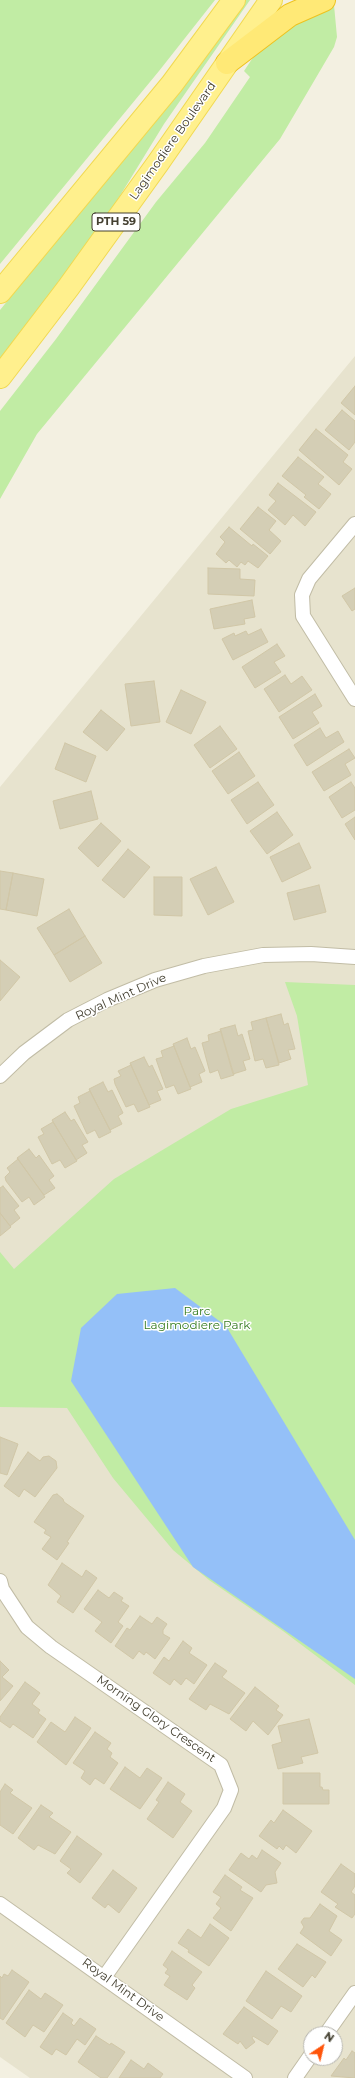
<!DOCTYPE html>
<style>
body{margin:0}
#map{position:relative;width:355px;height:2078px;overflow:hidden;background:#f3f0e1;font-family:Montserrat,sans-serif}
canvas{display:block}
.north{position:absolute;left:303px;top:2026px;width:40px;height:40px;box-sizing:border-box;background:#fff;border:1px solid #b4b3ad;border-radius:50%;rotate:35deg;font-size:11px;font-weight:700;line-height:16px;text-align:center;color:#444031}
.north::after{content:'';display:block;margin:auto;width:14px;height:18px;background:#ff550b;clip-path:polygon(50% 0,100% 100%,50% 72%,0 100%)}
</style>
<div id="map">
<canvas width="355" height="2078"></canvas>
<div class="north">N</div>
</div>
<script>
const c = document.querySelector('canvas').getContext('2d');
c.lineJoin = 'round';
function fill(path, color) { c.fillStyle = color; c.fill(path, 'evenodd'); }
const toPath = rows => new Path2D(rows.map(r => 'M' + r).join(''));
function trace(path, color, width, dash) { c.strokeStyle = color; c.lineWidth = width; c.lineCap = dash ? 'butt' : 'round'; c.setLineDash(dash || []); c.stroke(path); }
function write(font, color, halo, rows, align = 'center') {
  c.font = font + ' Montserrat,sans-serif'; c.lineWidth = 3; c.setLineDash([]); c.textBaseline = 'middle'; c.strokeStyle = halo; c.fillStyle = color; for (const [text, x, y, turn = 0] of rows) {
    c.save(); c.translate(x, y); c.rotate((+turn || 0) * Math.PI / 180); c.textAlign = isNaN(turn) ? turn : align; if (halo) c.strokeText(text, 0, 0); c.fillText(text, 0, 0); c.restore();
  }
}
const residential = toPath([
 [355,356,355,2078,30,2078,0,2057,0,787],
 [311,2034,335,2034,335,2058,311,2058]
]);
const green = toPath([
 [0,0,215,0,159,71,0,264],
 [245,0,250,0,164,124,110,212,0,361,0,310,201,63],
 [334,5,337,37,334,47,280,139,37,434,0,499,0,411,56,339,156,202,205,143,250,77,244,71,252,59,265,45,295,23],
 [285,982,355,985,355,1685,283,1631,209,1580,173,1550,113,1478,67,1408,0,1407,0,1252,14,1269,114,1179,231,1109,308,1085,297,1016]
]);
const water = toPath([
 [175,1288,226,1326,355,1540,355,1679,193,1567,71,1381,81,1328,117,1294]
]);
const building = toPath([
 [355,386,355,415,341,403,355,386],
 [342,410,355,421,355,442,349,450,325,430,342,410],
 [316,429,348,455,343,462,352,469,339,485,299,450,316,429],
 [298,457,324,477,318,484,331,494,319,509,304,497,306,495,282,476,298,457],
 [278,483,316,512,305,526,293,515,285,525,268,510,276,501,269,495,278,483],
 [258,507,276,521,269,530,281,541,270,554,240,529,258,507],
 [229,527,252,546,253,544,268,556,258,568,248,561,245,565,241,562,237,567,229,560,226,563,216,554,225,542,220,537,229,527],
 [208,568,240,569,240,579,255,580,254,596,208,594,208,568],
 [355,588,355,609,352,611,342,596,355,588],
 [252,600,255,617,244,619,245,624,214,629,210,609,252,600],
 [261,629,268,642,233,660,222,639,234,633,235,636,246,631,248,635,261,629],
 [277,644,285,656,274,662,281,672,255,688,242,667,277,644],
 [285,675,291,684,302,676,312,690,279,712,264,689,285,675],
 [154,681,160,722,131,726,125,684,154,681],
 [181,690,206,702,191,734,166,722,181,690],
 [315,694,322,706,312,712,319,723,293,739,279,717,315,694],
 [101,710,125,729,107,751,83,732,101,710],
 [220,726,237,749,210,768,194,745,220,726],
 [320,728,326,738,338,731,344,742,307,766,294,745,320,728],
 [65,743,96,756,86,782,55,769,65,743],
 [349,749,355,758,345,764,351,775,324,791,312,772,349,749],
 [239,752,255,776,228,794,212,771,239,752],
 [258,782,274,805,247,824,231,800,258,782],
 [351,782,355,788,355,810,342,818,329,797,351,782],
 [91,791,98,819,60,829,53,801,91,791],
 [277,812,293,835,267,854,250,831,277,812],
 [355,817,355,840,345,824,355,817],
 [101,823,121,841,98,867,78,848,101,823],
 [299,843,311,868,282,882,270,857,299,843],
 [128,849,150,867,124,898,102,880,128,849],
 [216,867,234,902,208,915,190,879,216,867],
 [0,871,13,873,6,910,0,909,0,871],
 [13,873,44,879,37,916,6,910,13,873],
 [154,877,182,877,182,916,154,915,154,877],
 [319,885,326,912,294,920,287,893,319,885],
 [69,909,85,936,54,955,37,928,69,909],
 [85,936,102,963,70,982,54,955,85,936],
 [0,960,20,977,0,1001,0,960],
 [281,1014,284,1025,288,1023,295,1049,288,1050,291,1059,279,1063,266,1018,281,1014],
 [266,1018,279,1065,266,1068,263,1059,255,1061,248,1031,253,1030,251,1022,266,1018],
 [235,1025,238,1036,242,1034,250,1059,243,1061,246,1070,233,1074,220,1029,235,1025],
 [221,1031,234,1075,221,1079,218,1070,210,1073,202,1043,209,1041,208,1035,221,1031],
 [187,1038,191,1049,195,1047,205,1071,199,1074,202,1082,190,1087,173,1044,187,1038],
 [174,1046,191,1089,178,1094,174,1085,166,1088,156,1059,163,1057,161,1051,174,1046],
 [144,1057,149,1067,152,1065,163,1089,157,1091,161,1100,149,1105,130,1063,144,1057],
 [131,1065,150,1107,138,1112,134,1104,126,1107,115,1084,114,1079,121,1076,118,1071,131,1065],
 [103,1082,108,1092,112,1090,123,1113,118,1116,122,1124,110,1130,89,1089,103,1082],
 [90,1091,111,1132,99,1138,95,1130,87,1134,74,1106,80,1103,78,1097,90,1091],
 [65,1112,71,1121,74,1119,88,1142,82,1145,87,1153,76,1160,52,1120,65,1112],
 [53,1122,77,1161,65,1168,60,1160,52,1164,38,1137,44,1134,41,1129,53,1122],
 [29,1149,36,1158,39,1155,54,1176,49,1180,55,1188,44,1195,17,1158,29,1149],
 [18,1159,45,1197,34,1205,29,1197,22,1202,6,1181,5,1177,10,1172,7,1168,18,1159],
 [3,1186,19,1206,14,1210,20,1218,10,1226,0,1213,0,1188,3,1186],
 [0,1213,11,1227,0,1236,0,1213],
 [0,1437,18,1444,7,1475,0,1473,0,1437],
 [28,1452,40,1461,43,1457,49,1456,56,1461,57,1468,35,1497,24,1489,19,1497,4,1486,28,1452],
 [57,1494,63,1499,64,1502,84,1516,67,1542,69,1543,57,1560,42,1549,51,1537,44,1533,46,1530,34,1522,53,1495,57,1494],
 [62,1563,82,1577,86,1570,97,1578,73,1613,57,1602,61,1596,48,1585,62,1563],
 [98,1590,109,1598,114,1592,123,1598,121,1601,129,1606,118,1622,123,1626,111,1643,95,1631,102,1622,84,1609,98,1590],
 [140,1616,152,1624,157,1617,167,1624,163,1630,163,1634,170,1638,155,1659,146,1652,144,1655,139,1651,133,1659,115,1646,127,1628,130,1630,140,1616],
 [183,1641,192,1648,189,1653,207,1665,194,1684,186,1678,181,1685,174,1679,170,1685,153,1673,164,1657,169,1661,183,1641],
 [0,1661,9,1670,2,1677,13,1686,0,1701,0,1661],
 [215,1663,227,1671,222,1677,245,1693,229,1714,210,1704,206,1710,189,1699,215,1663],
 [25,1682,40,1693,32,1704,40,1710,38,1713,46,1719,33,1738,13,1724,10,1728,0,1721,0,1717,25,1682],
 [255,1687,279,1706,276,1710,283,1715,268,1735,253,1721,246,1731,230,1719,255,1687],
 [75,1717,91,1728,66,1765,37,1742,51,1722,65,1732,75,1717],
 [309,1719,318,1753,301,1757,303,1763,278,1769,272,1745,282,1742,278,1726,309,1719],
 [95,1732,111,1743,107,1749,112,1753,110,1757,118,1763,104,1784,95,1778,90,1785,81,1778,85,1771,73,1763,95,1732],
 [125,1767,140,1778,147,1768,162,1778,140,1809,110,1789,125,1767],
 [283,1773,320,1773,320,1787,322,1787,323,1790,329,1790,329,1804,283,1804,283,1773],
 [168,1782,185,1794,180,1802,192,1811,173,1838,147,1819,159,1802,156,1800,168,1782],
 [5,1784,13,1790,10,1793,32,1808,13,1834,0,1825,0,1792,5,1784],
 [41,1805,53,1813,49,1817,71,1832,55,1854,38,1845,34,1850,18,1838,41,1805],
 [283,1810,312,1831,296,1853,286,1845,283,1850,279,1846,277,1849,259,1836,271,1820,274,1823,283,1810],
 [77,1836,102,1854,80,1883,67,1873,71,1869,60,1861,77,1836],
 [262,1850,281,1863,275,1872,277,1883,266,1885,261,1892,229,1870,241,1853,249,1859,252,1855,257,1859,262,1850],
 [341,1864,355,1874,355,1886,351,1892,355,1895,355,1914,352,1918,335,1907,338,1904,321,1892,341,1864],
 [113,1870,137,1888,119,1913,108,1904,105,1908,92,1898,113,1870],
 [225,1875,242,1887,240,1890,253,1898,231,1931,213,1918,221,1908,216,1904,221,1897,213,1892,225,1875],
 [320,1904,337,1916,329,1931,342,1940,331,1956,300,1933,304,1927,301,1922,304,1918,310,1918,320,1904],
 [210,1924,229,1938,209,1966,188,1952,189,1950,178,1943,188,1929,201,1938,210,1924],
 [297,1944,326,1962,315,1978,312,1975,303,1987,278,1969,297,1944],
 [172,1951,202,1972,192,1985,195,1988,187,2000,164,1985,170,1976,165,1973,168,1969,163,1965,172,1951],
 [12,1970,29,1982,3,2020,0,2018,0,1976,2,1978,4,1974,8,1976,12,1970],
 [266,1971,302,1996,291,2012,281,2006,272,2019,246,2001,266,1971],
 [29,1990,41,1999,45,1993,63,2005,44,2032,33,2025,25,2037,6,2023,29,1990],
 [244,2007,278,2031,268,2045,253,2036,252,2038,255,2042,246,2049,240,2041,238,2044,223,2034,244,2007],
 [63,2013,73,2020,71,2023,74,2026,80,2018,96,2029,85,2045,77,2039,66,2055,56,2049,52,2055,40,2047,63,2013],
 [96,2036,110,2045,111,2043,125,2052,107,2078,101,2078,78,2062,96,2036],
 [352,2051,355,2053,355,2078,331,2076,344,2058,346,2060,352,2051],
 [131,2060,144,2069,148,2063,163,2074,160,2078,119,2078,131,2060]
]);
const minor = toPath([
 [355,524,309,579,302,595,303,616,355,699],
 [0,1076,24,1053,68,1020,107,1000,155,980,204,966,263,955,311,954,355,957],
 [0,1581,2,1589,27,1627,51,1647,221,1765,231,1790,224,1808,105,1976],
 [0,1904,245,2078],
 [326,2034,355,1993],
 [295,2078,311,2055]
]);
const primary = toPath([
 [0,292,172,84,234,0],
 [0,377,68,288,158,163,271,0]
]);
const trunk = toPath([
 [227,63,290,15,324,0]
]);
const shields = [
 [116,222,48]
];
const shieldNames = [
 ["PTH 59",116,222]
];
const streetNames = [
 ["Lagimodiere Boulevard",173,141,-55],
 ["Royal Mint Drive",121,997,-24],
 ["Morning Glory Crescent",156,1719,35],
 ["Royal Mint Drive",123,1990,36]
];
const parkNames = [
 ["Parc",197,1311],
 ["Lagimodiere Park",197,1325]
];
fill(residential, '#e7e3ce');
fill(green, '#c1eca4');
fill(water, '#94c0f8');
fill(building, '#d4ceb5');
trace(building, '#d1c7a7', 1);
trace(minor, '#c1bca5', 16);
trace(primary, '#f1d951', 24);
trace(trunk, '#eec21f', 24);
trace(minor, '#fff', 14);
trace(primary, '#fff08d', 22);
trace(trunk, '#ffe976', 22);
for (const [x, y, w] of shields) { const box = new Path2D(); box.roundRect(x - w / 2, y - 9, w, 18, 3); c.fillStyle = '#fff'; c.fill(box); trace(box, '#444031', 1); }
write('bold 11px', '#444031', null, shieldNames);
write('12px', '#444031', '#fff', streetNames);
write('12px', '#347b1f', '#fff', parkNames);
</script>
